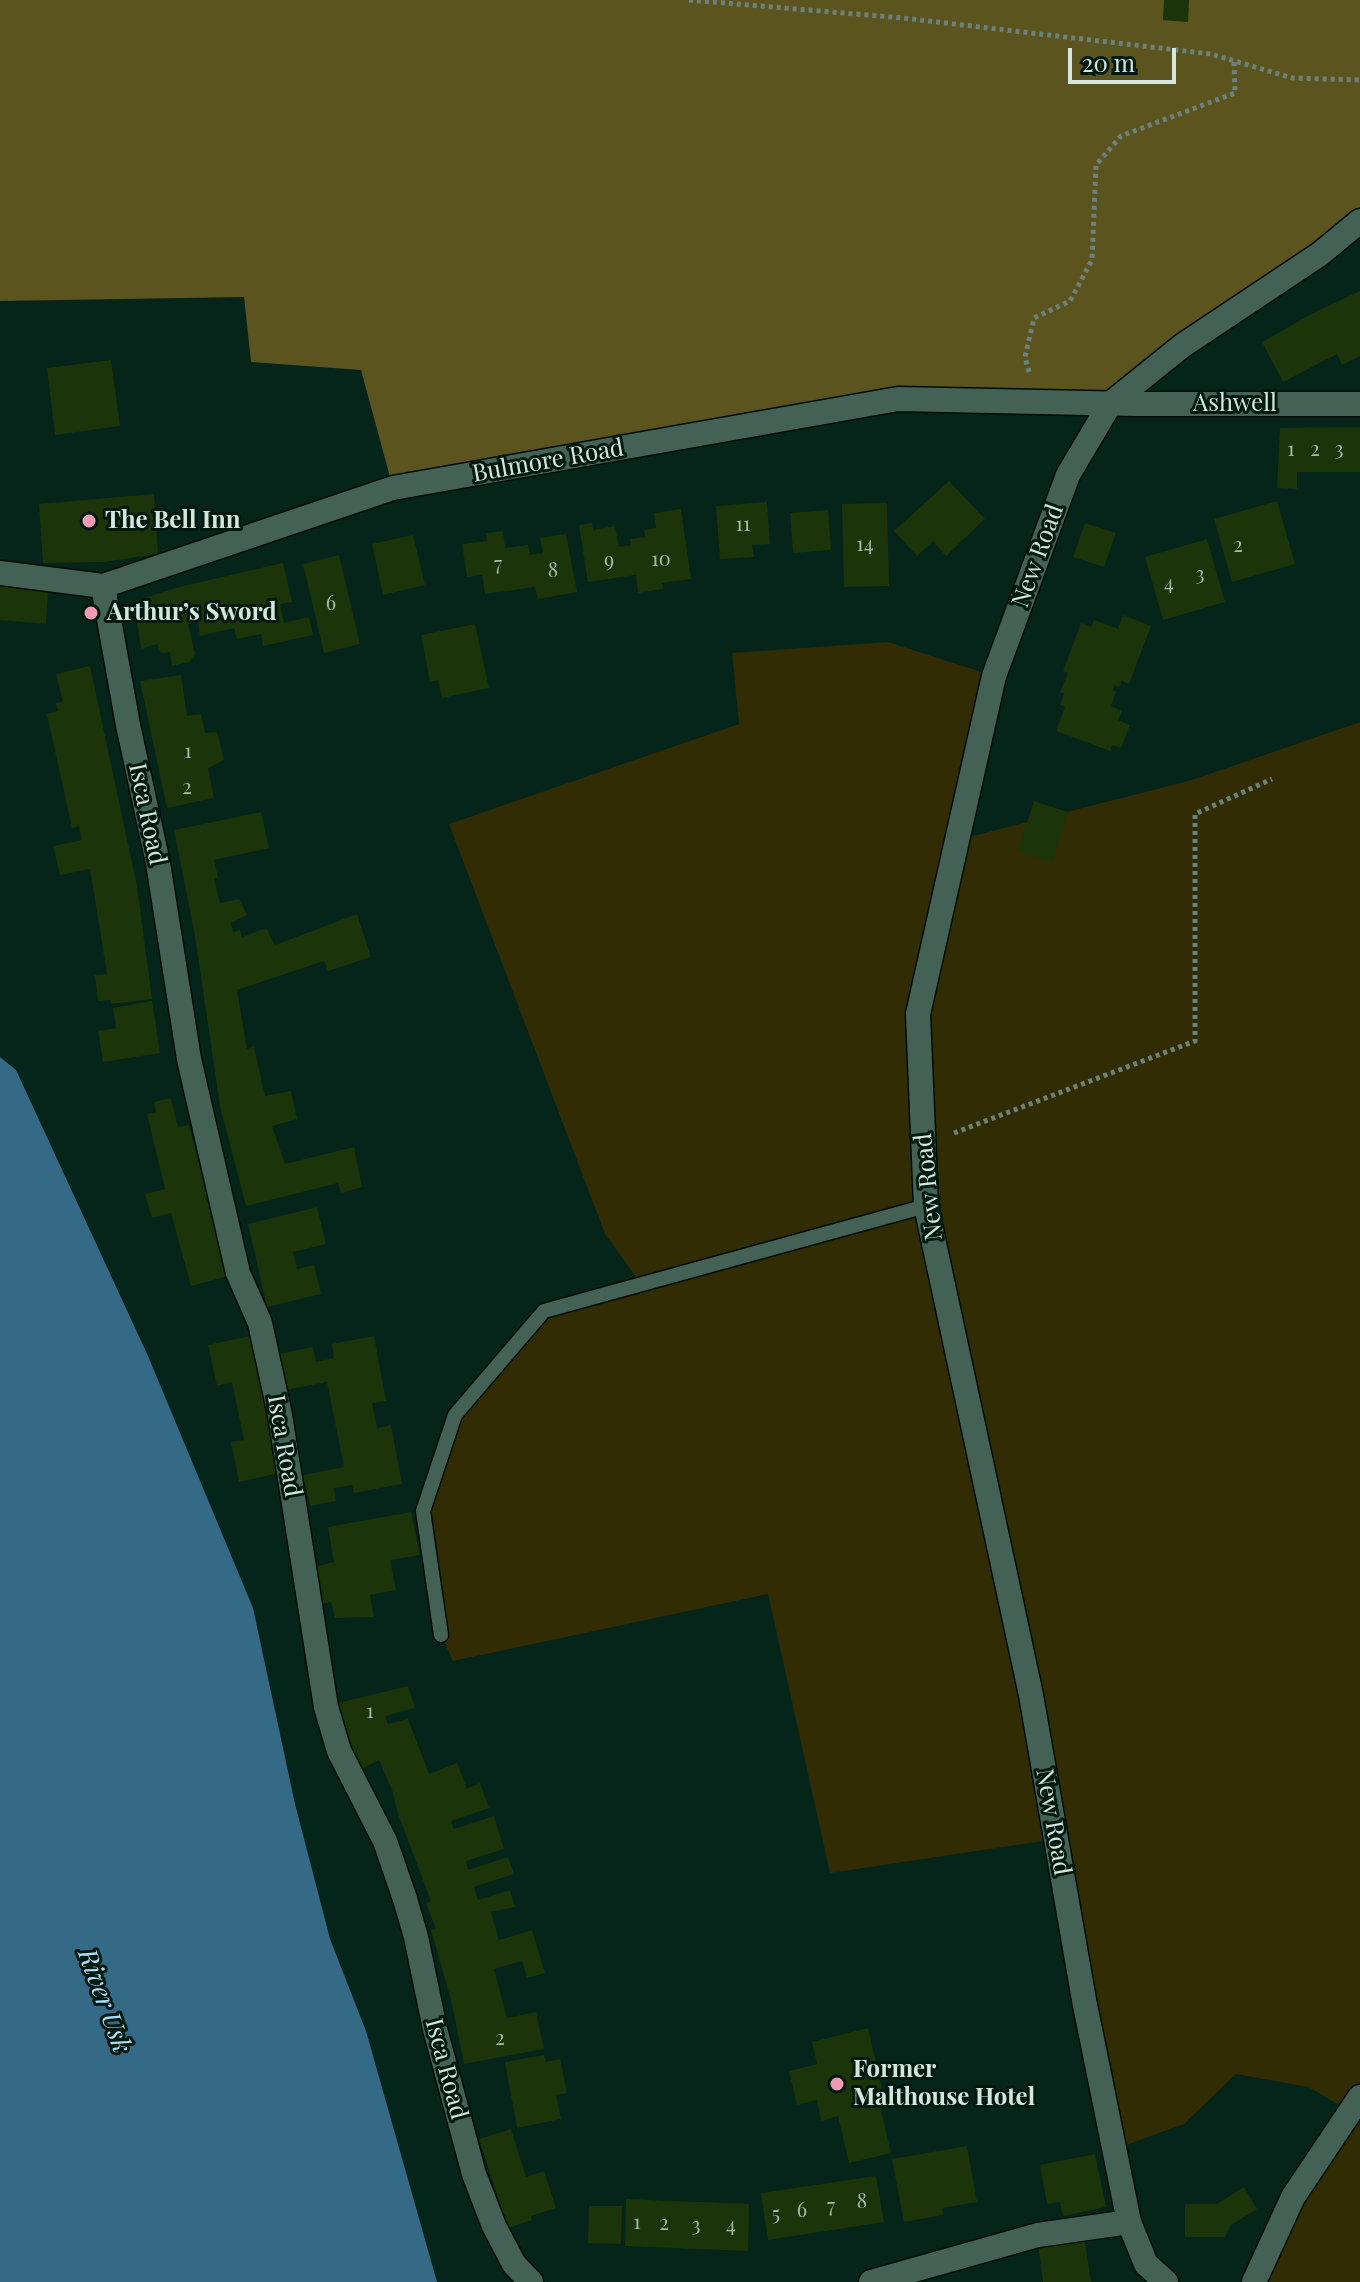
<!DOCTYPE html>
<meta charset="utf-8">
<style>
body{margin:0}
#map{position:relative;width:1360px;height:2282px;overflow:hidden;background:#05241a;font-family:"Playfair Display",serif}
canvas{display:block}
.scale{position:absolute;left:1068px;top:48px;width:108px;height:36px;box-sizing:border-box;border:4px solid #d5e6de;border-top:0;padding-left:10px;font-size:24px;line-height:28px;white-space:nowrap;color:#d5e6de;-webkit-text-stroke:6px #001a11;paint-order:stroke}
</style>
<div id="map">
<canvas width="1360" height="2282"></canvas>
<div class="scale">20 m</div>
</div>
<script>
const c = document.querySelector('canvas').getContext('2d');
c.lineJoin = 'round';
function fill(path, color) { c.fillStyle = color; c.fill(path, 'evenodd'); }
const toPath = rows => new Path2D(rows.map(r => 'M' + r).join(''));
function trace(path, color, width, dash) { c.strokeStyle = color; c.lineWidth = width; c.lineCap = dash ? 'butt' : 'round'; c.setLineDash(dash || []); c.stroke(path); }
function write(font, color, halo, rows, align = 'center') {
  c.font = font + ' "Playfair Display",serif'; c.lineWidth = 6; c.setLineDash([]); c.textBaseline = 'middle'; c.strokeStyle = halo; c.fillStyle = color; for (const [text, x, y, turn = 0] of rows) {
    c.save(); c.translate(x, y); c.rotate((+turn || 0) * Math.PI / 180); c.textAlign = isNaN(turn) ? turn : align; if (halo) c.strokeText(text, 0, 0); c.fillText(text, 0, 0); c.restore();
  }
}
const green = toPath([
 [888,642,994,676,957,840,1192,780,1360,722,1360,2282,1254,2282,1350,2111,1308,2087,1236,2074,1184,2124,1115,2149,1056,1839,830,1873,768,1594,453,1661,441,1635,423,1511,455,1415,544,1311,641,1284,605,1234,449,824,739,724,732,653]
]);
const forest = toPath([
 [0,0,1360,0,1360,221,1110,404,898,399,393,488,361,370,251,362,244,297,0,301]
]);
const water = toPath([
 [0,1057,16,1070,148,1356,253,1608,295,1804,330,1939,366,2031,437,2282,0,2282]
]);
const building = toPath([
 [1164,0,1189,0,1188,22,1163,20],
 [1360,291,1360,356,1342,365,1337,354,1283,382,1262,342,1315,312],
 [111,360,120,426,55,435,47,368],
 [1360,427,1360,472,1297,472,1297,489,1277,488,1280,428],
 [949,481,985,519,946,556,933,541,917,556,894,531],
 [154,494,158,554,104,562,43,563,39,504],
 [1277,501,1295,564,1232,582,1214,519],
 [767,502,770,544,752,545,754,557,720,559,716,506],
 [887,503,889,586,844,587,842,504],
 [681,509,691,579,662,583,663,589,638,593,636,575,588,582,579,525,592,523,593,530,615,526,619,547,631,545,630,539,645,537,644,530,656,528,654,513],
 [828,510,831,550,793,553,790,513],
 [1085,523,1116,533,1104,567,1073,557],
 [503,531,505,548,528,545,530,555,543,553,540,538,566,534,577,592,538,599,535,587,485,594,482,575,467,577,462,544,487,541,486,533],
 [413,535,425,585,383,595,372,544],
 [1207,539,1225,602,1163,620,1145,557],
 [339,555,360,644,324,653,303,564],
 [283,563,292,602,280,604,284,623,309,617,313,635,263,646,261,634,237,639,234,628,200,636,198,622,188,624,195,654,189,662,172,666,170,652,161,653,157,644,141,649,134,601,179,587],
 [0,586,48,590,46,624,0,620],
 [1123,615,1151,626,1129,684,1122,681,1119,687,1115,685,1113,690,1116,692,1111,706,1122,711,1118,720,1130,725,1121,748,1112,745,1110,751,1056,731,1065,707,1060,705,1064,694,1060,692,1068,673,1063,671,1081,623,1091,627,1094,620,1118,629],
 [475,624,489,688,442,698,438,680,430,682,421,635],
 [90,666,137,886,152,999,111,1004,110,1000,98,1001,95,975,107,974,90,869,60,875,53,846,82,840,79,826,72,828,47,714,58,711,56,703,63,702,56,674],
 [181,675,187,716,201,714,205,733,217,732,224,760,208,768,214,798,167,808,140,681],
 [1034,801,1068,812,1052,862,1018,851],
 [261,812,269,848,214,860,218,878,214,879,220,903,239,899,247,915,231,923,233,932,240,930,242,937,266,928,275,945,357,914,371,957,328,971,324,961,237,990,247,1049,254,1047,265,1096,291,1091,297,1119,272,1126,285,1164,354,1147,362,1187,341,1193,338,1183,246,1206,220,1106,195,936,174,830],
 [152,1001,160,1053,103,1062,98,1031,116,1028,113,1008],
 [171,1098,178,1127,189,1125,228,1276,191,1286,171,1213,152,1218,145,1194,165,1189,147,1114,156,1112,154,1102],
 [317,1207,326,1244,293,1252,297,1269,314,1265,321,1294,267,1307,248,1224],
 [250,1336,279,1473,239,1482,231,1442,244,1440,232,1382,217,1386,208,1345],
 [374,1336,386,1401,372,1403,377,1428,391,1425,402,1484,354,1493,352,1485,334,1488,336,1501,310,1506,303,1475,344,1467,327,1382,285,1390,278,1354,313,1347,316,1362,334,1358,332,1344],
 [411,1512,420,1555,390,1560,396,1590,370,1595,374,1617,335,1618,331,1602,320,1604,313,1567,334,1562,328,1527],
 [408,1686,415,1708,385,1716,388,1724,408,1719,429,1774,457,1763,467,1789,480,1783,489,1808,451,1821,454,1829,494,1816,504,1849,466,1861,468,1870,508,1857,514,1874,474,1887,478,1900,510,1890,515,1907,491,1912,499,1940,532,1930,545,1973,527,1978,522,1961,494,1969,507,2018,536,2012,544,2049,464,2064,451,2000,431,1930,436,1929,426,1903,431,1901,398,1814,392,1790,379,1760,360,1770,338,1703],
 [868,2028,884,2097,880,2106,891,2153,849,2163,838,2116,821,2121,817,2100,797,2105,789,2071,817,2064,812,2042],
 [544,2055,546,2062,560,2059,567,2093,556,2095,561,2119,517,2128,505,2062],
 [511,2129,526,2177,544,2171,556,2208,531,2216,532,2220,508,2228,479,2139],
 [967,2146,977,2202,942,2208,943,2215,904,2222,892,2159],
 [1095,2154,1106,2207,1063,2216,1060,2202,1047,2204,1040,2165],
 [876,2176,884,2222,768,2240,761,2193],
 [1244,2187,1257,2209,1231,2225,1225,2237,1185,2237,1185,2204,1217,2204],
 [626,2199,749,2204,748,2251,625,2246],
 [589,2206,622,2206,621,2244,588,2243],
 [1084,2236,1091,2282,1043,2282,1038,2243]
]);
const path = toPath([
 [689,0,903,18,1211,54,1292,78,1360,80],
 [1029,372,1025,357,1034,318,1070,301,1092,260,1096,165,1121,136,1235,93,1234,61],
 [954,1133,1195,1041,1195,814,1272,779]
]);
const service = toPath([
 [441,1635,423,1511,455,1415,544,1311,926,1206]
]);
const minor = toPath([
 [0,573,103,586,393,488,898,399,1135,404,1360,404],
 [103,586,128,725,158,863,189,1059,238,1273,260,1323,280,1415,326,1707,339,1751,385,1841,405,1899,416,1937,435,2029,474,2174,494,2226,514,2264,531,2282],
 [871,2282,1038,2235,1129,2222]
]);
const secondary = toPath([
 [1166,2282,1146,2264,1129,2222,1084,2000,1031,1695,926,1206,918,1014,994,676,1068,475,1110,404,1182,346,1320,254,1360,221],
 [1254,2282,1293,2197,1360,2097]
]);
const markers = [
 [89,521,8,"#f19ab3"],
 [91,613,8,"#f19ab3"],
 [837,2084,8,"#f19ab3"]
];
const numberNames = [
 ["1",1291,450],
 ["2",1315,450],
 ["3",1339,450],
 ["11",743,525],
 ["14",865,545],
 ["2",1238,546],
 ["10",661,560],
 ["9",609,561],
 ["7",498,565],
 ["8",553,571],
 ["3",1200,575],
 ["4",1169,584],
 ["6",331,604],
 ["1",188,752],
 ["2",187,788],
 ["1",370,1712],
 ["2",500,2039],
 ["8",862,2202],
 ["7",831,2207],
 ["6",802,2211],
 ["5",776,2215],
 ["1",637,2223],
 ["2",664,2224],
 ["3",696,2226],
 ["4",731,2226]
];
const streetNames = [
 ["Ashwell",1235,404],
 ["Bulmore Road",548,461,-10],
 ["New Road",1038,556,-70],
 ["Isca Road",147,814,78],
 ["New Road",929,1187,-96],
 ["Isca Road",284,1446,80],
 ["New Road",1053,1822,80],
 ["Isca Road",446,2069,75]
];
const poiNames = [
 ["The Bell Inn",105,521],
 ["Arthur’s Sword",107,613],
 ["Former",853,2070],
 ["Malthouse Hotel",853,2098]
];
const waterNames = [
 ["River Usk",104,2001,70]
];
fill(green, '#312c03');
fill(forest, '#5b541f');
fill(water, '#356a86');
fill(building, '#1c3409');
trace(service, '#000c06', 17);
trace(minor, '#000c06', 27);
trace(secondary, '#000c06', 27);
trace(path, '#6a8279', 5, [4, 4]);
trace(service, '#436155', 14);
trace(minor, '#436155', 24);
trace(secondary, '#436155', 24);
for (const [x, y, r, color] of markers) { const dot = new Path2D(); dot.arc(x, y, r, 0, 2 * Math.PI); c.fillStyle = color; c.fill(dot); trace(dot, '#001a11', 3); }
write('20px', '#a7baa9', null, numberNames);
write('24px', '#d5e6de', '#001a11', streetNames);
write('bold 24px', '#d5e6de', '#001a11', poiNames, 'left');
write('italic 26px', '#aeddf8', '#001a11', waterNames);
</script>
